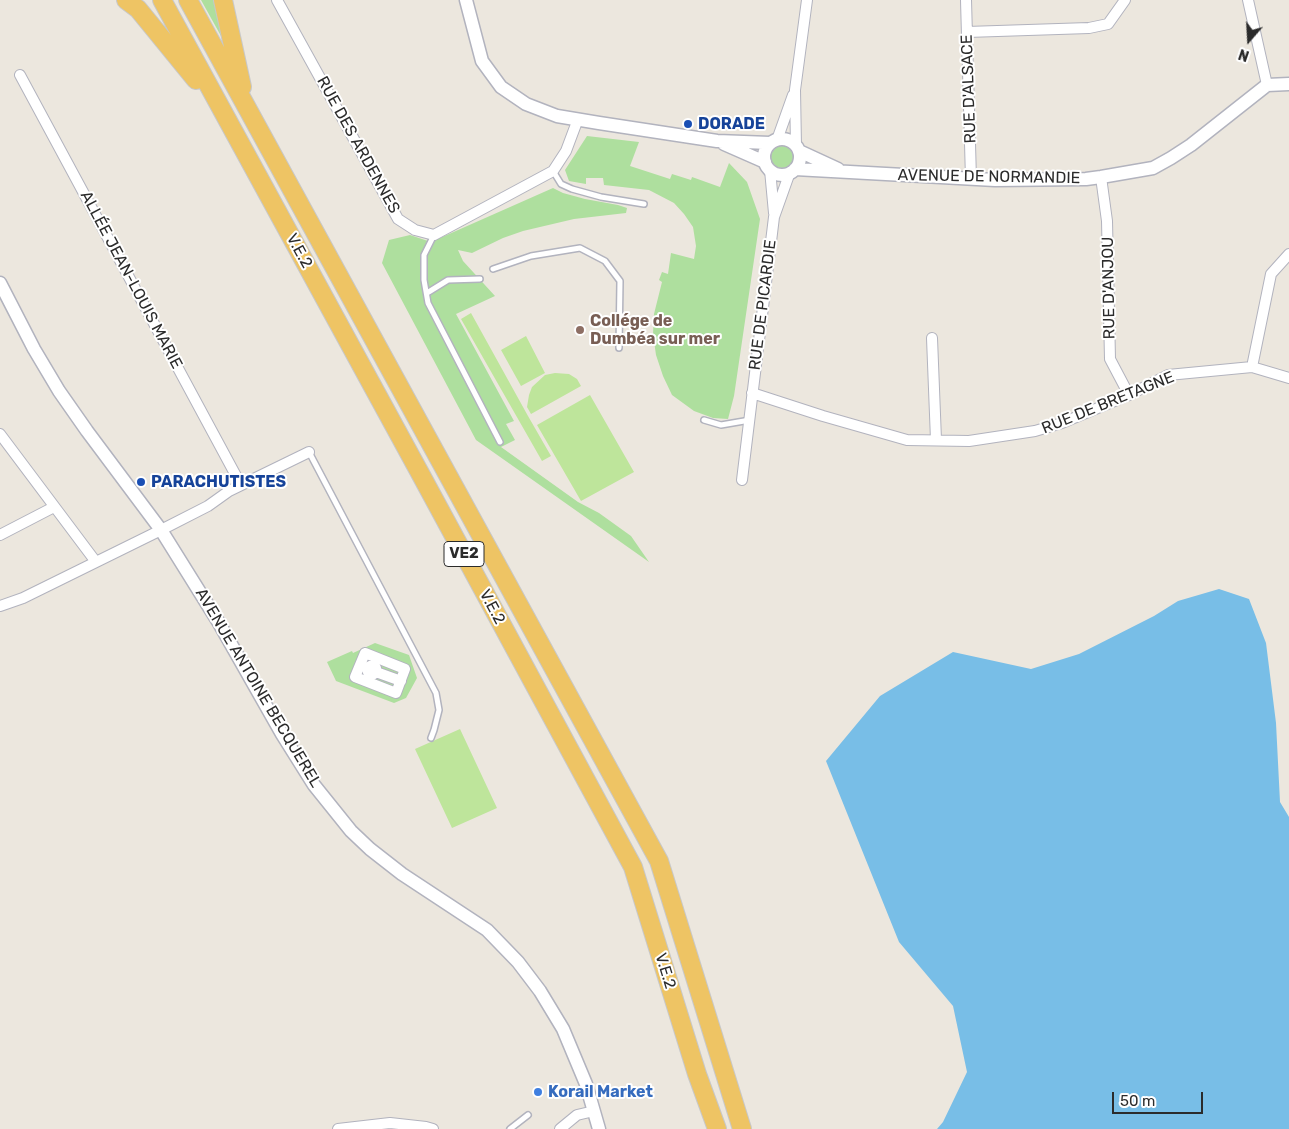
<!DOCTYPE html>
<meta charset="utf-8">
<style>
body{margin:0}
#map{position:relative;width:1289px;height:1129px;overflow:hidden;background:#ece7de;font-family:Rubik,sans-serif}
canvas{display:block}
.north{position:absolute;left:1224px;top:15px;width:50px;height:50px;-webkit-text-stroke:4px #fff;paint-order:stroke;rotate:199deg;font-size:14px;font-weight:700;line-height:20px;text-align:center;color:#2b2b2b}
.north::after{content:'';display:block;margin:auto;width:18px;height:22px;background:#2b2b2b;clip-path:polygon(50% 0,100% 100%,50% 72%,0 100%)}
.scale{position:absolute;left:1112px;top:1092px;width:91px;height:22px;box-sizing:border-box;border:2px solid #2b2b2b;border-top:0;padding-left:6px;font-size:15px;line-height:18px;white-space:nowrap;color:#2b2b2b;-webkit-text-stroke:4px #fff;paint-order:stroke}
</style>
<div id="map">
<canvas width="1289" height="1129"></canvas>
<div class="north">N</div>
<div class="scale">50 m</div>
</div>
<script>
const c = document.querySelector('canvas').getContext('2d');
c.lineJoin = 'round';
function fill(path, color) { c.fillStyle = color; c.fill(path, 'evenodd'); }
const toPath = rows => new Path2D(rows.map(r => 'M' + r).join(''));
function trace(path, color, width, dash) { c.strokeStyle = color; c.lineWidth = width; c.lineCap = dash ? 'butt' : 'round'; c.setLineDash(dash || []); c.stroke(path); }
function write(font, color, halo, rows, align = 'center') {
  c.font = font + ' Rubik,sans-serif'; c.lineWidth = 4; c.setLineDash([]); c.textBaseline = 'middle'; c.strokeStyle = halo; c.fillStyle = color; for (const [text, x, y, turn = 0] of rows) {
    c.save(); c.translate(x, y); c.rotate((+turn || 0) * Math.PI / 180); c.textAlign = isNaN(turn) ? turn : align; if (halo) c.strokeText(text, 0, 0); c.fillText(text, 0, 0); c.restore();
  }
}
const green = toPath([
 [201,0,217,0,224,33,221,36],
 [587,136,639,142,630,166,670,179,672,174,691,180,692,177,720,187,729,163,747,182,760,219,734,396,728,419,713,418,694,411,672,395,663,376,656,355,653,334,654,314,662,282,659,280,662,272,668,274,671,253,694,259,696,246,693,227,684,214,674,203,649,190,604,185,603,178,586,178,586,184,569,181,565,170],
 '771 157a11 11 0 1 1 22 0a11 11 0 1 1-22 0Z',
 [553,188,563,193,585,199,618,205,627,208,626,213,574,219,523,231,503,238,472,253,458,250,463,261,495,296,456,314,514,421,506,424,515,440,501,447,578,502,599,513,631,536,649,562,476,440,382,263,389,240,410,235,431,242],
 [375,643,409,655,417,678,406,698,394,703,336,681,327,662,352,651,353,653]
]);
const pitch = toPath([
 [471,313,528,416,551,456,542,461,461,319],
 [526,336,545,373,521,386,501,350],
 [555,373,569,374,577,379,581,386,531,414,527,407,529,395,532,387,545,375],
 [590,395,634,472,581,501,537,425],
 [460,729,497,808,452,828,415,749]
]);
const water = toPath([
 [1219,589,1249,599,1266,643,1276,723,1280,802,1289,817,1289,1129,937,1129,943,1122,967,1072,953,1006,899,942,826,761,880,696,953,652,1031,669,1079,654,1154,616,1178,601]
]);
const service = toPath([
 [553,171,561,184,572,189,601,197,644,204],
 [434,235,424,255,424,280,428,303,500,442],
 [493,269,531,256,580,248,605,261,620,281,619,348],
 [427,293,448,280,480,279],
 [704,420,721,425,750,420],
 [309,452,436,693,439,710,434,730,431,738],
 [510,1129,528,1115]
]);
const minor = toPath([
 [277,0,398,219,415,230,434,235,553,171,566,151,578,119],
 [966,0,971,179],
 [1248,0,1267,85],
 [967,32,1089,28,1108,24,1125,0],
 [20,75,241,485],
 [777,140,793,95],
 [796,146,795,90,807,0],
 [770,170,774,213],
 [1101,177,1107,221,1110,359,1129,395],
 [932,338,936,440],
 [1252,367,1271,274,1289,254],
 [752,393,823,416,907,440,969,441,1035,431,1062,423,1129,395,1168,375,1252,367,1289,378],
 [0,434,96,562],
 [742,480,774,217,790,172],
 [0,535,54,507],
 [0,606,23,598,161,530,208,506,229,491,309,452],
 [365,653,405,669,396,693,355,677,365,653],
 '367.5 670a4.5 4.5 0 1 1 9 0a4.5 4.5 0 1 1-9 0Z',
 [376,672,401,681],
 [338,1129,390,1123,426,1127,433,1129],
 [560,1129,577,1115,594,1111]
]);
const tertiary = toPath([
 [466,0,482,61,501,87,526,104,557,116,599,123,717,141,770,143],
 '764 157a18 18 0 1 1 36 0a18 18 0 1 1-36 0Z',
 [724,144,765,162],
 [799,151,838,169],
 [795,169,995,180,1086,179,1101,177,1153,168,1171,158,1191,145,1267,85,1289,84],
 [0,283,34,349,59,391,87,431,161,530,219,623,282,734,314,785,351,831,370,849,402,874,487,930,518,962,540,991,563,1029,586,1084,599,1129]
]);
const trunk = toPath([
 [126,0,138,9,196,80],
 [162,0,421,475,633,867,697,1074,717,1129],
 [188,0,659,861,742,1129],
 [223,0,242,87]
]);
const markers = [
 [688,124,5,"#1a4fb4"],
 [580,330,5,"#8d6e63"],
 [141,482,5,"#1a4fb4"],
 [538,1092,5,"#3f7fe0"]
];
const shields = [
 [464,554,40]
];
const shieldNames = [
 ["VE2",464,554]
];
const streetNames = [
 ["RUE D'ALSACE",969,89,-92],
 ["RUE DES ARDENNES",358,145,61],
 ["AVENUE DE NORMANDIE",989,177,1],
 ["V.E.2",299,251,61],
 ["ALLÉE JEAN-LOUIS MARIE",131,280,62],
 ["RUE D'ANJOU",1109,288,-91],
 ["RUE DE PICARDIE",763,305,-83],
 ["RUE DE BRETAGNE",1108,403,-22],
 ["V.E.2",492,607,62],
 ["AVENUE ANTOINE BECQUEREL",258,688,59],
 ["V.E.2",665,971,73]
];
const transitNames = [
 ["DORADE",698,124],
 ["PARACHUTISTES",151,482]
];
const educationNames = [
 ["Collége de",590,321],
 ["Dumbéa sur mer",590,339]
];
const shopNames = [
 ["Korail Market",548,1092]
];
fill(green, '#aedf9e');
fill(pitch, '#bee59b');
fill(water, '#78bee7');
trace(service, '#b2b3be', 8);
trace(minor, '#b2b3be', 12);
trace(tertiary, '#b2b3be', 15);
trace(trunk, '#c8c8c8', 20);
trace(service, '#fff', 5);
trace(minor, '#fff', 10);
trace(tertiary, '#fff', 12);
trace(trunk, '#eec464', 18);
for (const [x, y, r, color] of markers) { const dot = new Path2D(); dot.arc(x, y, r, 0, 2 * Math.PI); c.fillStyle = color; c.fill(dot); trace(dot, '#fff', 2); }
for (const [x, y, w] of shields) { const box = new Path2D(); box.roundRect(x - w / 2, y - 12.5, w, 25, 4); c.fillStyle = '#fff'; c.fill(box); trace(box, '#2b2b2b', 1); }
write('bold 15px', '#2b2b2b', null, shieldNames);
write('16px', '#2b2b2b', '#fff', streetNames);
write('bold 16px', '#164399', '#fff', transitNames, 'left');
write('bold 16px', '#785e54', '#fff', educationNames, 'left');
write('bold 16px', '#366cbe', '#fff', shopNames, 'left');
</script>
